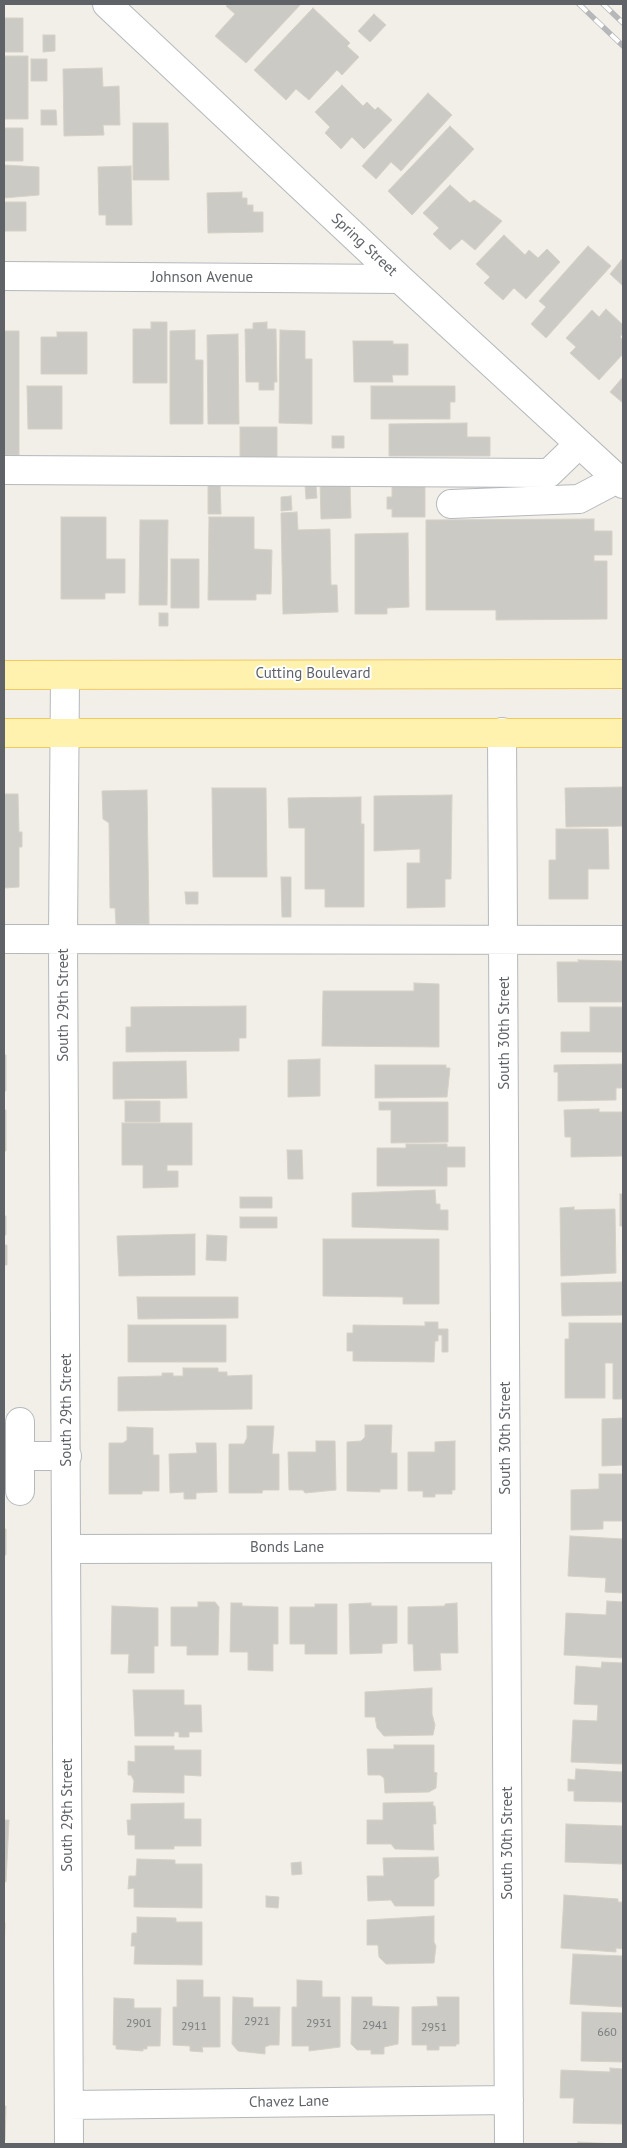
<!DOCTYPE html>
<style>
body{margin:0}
#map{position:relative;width:627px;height:2148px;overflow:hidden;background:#f1efe8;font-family:"PT Sans",sans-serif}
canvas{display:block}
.frame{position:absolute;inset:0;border:5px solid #5f6368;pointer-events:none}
</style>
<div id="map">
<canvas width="627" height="2148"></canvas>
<div class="frame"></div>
</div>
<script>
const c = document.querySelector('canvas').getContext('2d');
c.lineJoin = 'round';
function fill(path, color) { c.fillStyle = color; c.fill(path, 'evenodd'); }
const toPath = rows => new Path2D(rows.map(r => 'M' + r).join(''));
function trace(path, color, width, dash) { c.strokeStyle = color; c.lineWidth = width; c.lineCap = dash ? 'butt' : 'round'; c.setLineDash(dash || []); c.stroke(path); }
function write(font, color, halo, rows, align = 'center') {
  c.font = font + ' "PT Sans",sans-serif'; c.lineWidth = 4; c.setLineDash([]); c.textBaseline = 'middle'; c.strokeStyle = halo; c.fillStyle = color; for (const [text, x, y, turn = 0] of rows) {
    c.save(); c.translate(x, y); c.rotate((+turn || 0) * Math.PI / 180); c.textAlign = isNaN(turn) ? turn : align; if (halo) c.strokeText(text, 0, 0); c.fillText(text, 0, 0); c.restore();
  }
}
const building = toPath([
 [229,4,301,4,246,63,215,36,235,14,226,6,229,4],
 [313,8,350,43,347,46,359,57,342,75,337,70,309,100,296,89,286,100,254,70,313,8],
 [374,14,386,25,370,42,358,31,374,14],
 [4,18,23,18,23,52,4,52,4,18],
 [43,35,55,35,55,51,43,52,43,35],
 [4,56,28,56,28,119,4,119,4,56],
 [31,59,47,59,47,81,31,81,31,59],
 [102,68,103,87,119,86,120,125,103,125,104,135,64,136,63,69,102,68],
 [342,85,363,106,367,102,375,110,378,107,392,120,364,149,352,137,341,149,325,133,330,127,315,112,342,85],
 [428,93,452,115,401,171,391,162,376,179,362,166,428,93],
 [41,110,56,110,57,125,41,125,41,110],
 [133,123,168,123,169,180,133,180,133,123],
 [450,126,474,149,412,215,388,191,450,126],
 [4,128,23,128,23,161,4,161,4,128],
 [4,165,39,167,39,195,4,198,4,165],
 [131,166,132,225,106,225,106,215,99,215,98,167,131,166],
 [450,185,470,203,474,200,502,221,475,250,462,239,450,250,433,234,439,228,423,213,450,185],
 [242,192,242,198,247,198,247,205,253,205,253,212,263,212,263,232,208,233,207,193,242,192],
 [4,202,26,202,26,231,4,231,4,202],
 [504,235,525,255,529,250,538,258,547,249,560,262,526,299,514,288,503,300,484,283,490,277,476,264,504,235],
 [588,246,611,266,546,338,531,324,546,307,539,301,588,246],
 [623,258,623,286,610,274,623,258],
 [606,309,623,325,623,333,620,337,623,340,623,354,599,380,570,353,576,347,566,338,592,310,599,317,606,309],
 [151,322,167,322,167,383,133,383,133,329,151,329,151,322],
 [267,322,267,329,276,329,277,382,274,382,274,390,259,390,259,382,246,382,245,329,253,329,253,323,267,322],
 [195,330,195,360,203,360,203,424,170,424,170,331,195,330],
 [280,330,305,331,305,359,312,359,312,424,279,423,280,330],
 [4,331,19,331,19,455,4,455,4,331],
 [57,332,87,332,87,374,41,374,41,337,57,337,57,332],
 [238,334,239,424,208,424,207,335,238,334],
 [353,341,393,341,393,344,408,344,408,375,392,375,393,382,354,382,353,341],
 [623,377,623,403,610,392,623,377],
 [27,386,62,386,62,429,28,429,27,386],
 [371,386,455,386,455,402,450,402,450,419,371,419,371,386],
 [467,423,467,437,490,437,490,456,389,456,389,424,467,423],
 [240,427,277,427,277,457,240,457,240,427],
 [332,436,344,436,344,448,332,448,332,436],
 [425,481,425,517,392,517,392,509,387,509,387,497,392,497,392,482,425,481],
 [220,482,221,514,208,514,208,483,220,482],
 [350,482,351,518,321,519,320,483,350,482],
 [305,485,316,485,317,498,306,499,305,485],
 [291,496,292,510,281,511,281,497,291,496],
 [297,512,298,530,330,529,331,585,337,585,338,612,283,614,281,513,297,512],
 [61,517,106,517,106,559,125,559,125,593,105,593,105,599,61,599,61,517],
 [209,517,254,517,254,549,272,550,271,594,256,594,256,600,208,600,209,517],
 [594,519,594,531,612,531,612,555,594,555,594,561,607,561,607,619,496,620,496,610,426,610,426,520,594,519],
 [140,520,168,520,167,605,139,605,140,520],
 [408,533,409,607,387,608,387,614,355,614,355,534,408,533],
 [171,559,199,559,199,608,171,608,171,559],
 [159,613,168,613,168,626,159,626,159,613],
 [623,787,623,826,566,827,565,788,623,787],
 [212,788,266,788,267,877,213,877,212,788],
 [147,790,149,924,116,924,115,908,110,908,109,823,103,819,102,791,147,790],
 [4,794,18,794,19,832,22,832,22,847,19,847,19,887,4,888,4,794],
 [452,795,451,879,445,879,445,907,407,908,407,863,420,863,420,849,374,851,374,796,452,795],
 [361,797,361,824,364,824,364,907,325,907,325,889,305,889,305,828,289,828,288,798,361,797],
 [556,829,608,829,609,869,588,869,588,899,549,899,549,860,556,860,556,829],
 [281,877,291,877,291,917,282,917,281,877],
 [185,892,198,892,198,904,186,904,185,892],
 [578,960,623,961,623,1002,558,1002,557,962,579,962,578,960],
 [414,983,439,984,439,1047,322,1046,323,991,414,991,414,983],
 [246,1006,246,1038,239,1038,239,1051,126,1052,126,1027,131,1027,131,1007,246,1006],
 [590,1007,623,1007,623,1052,561,1052,561,1032,590,1032,590,1007],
 [4,1055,6,1055,6,1091,4,1091,4,1055],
 [320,1059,320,1096,288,1097,288,1060,320,1059],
 [186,1061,187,1098,113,1099,113,1062,186,1061],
 [623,1064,623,1088,616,1088,616,1100,558,1101,558,1072,554,1072,554,1065,623,1064],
 [375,1065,446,1065,446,1068,450,1068,447,1097,375,1098,375,1065],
 [125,1101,160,1101,160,1122,125,1122,125,1101],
 [379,1102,448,1102,448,1142,391,1143,391,1110,379,1110,379,1102],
 [599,1109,599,1112,623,1112,623,1156,571,1157,571,1137,565,1137,564,1110,599,1109],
 [4,1110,6,1110,6,1151,4,1151,4,1110],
 [122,1123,192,1123,192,1165,167,1165,167,1171,178,1171,178,1187,143,1188,143,1165,122,1165,122,1123],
 [406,1144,447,1144,447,1147,465,1147,465,1167,447,1167,447,1186,377,1186,377,1148,406,1148,406,1144],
 [287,1150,302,1150,303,1179,288,1179,287,1150],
 [435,1190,436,1204,440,1204,440,1210,448,1210,448,1230,352,1227,352,1193,435,1190],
 [620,1194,623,1194,623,1226,620,1226,620,1194],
 [240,1197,272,1197,272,1208,240,1208,240,1197],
 [574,1207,574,1210,615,1209,616,1273,561,1276,560,1208,574,1207],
 [4,1216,6,1216,6,1235,4,1235,4,1216],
 [240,1217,277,1217,277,1228,240,1228,240,1217],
 [195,1234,195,1275,119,1276,117,1236,195,1234],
 [207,1235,227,1236,226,1261,206,1260,207,1235],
 [323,1239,439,1239,439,1304,403,1304,403,1297,323,1296,323,1239],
 [4,1245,7,1245,7,1265,4,1265,4,1245],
 [623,1282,623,1315,562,1316,561,1283,623,1282],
 [137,1297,238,1297,238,1318,138,1319,137,1297],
 [425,1322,438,1322,438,1329,448,1329,448,1352,442,1352,442,1335,438,1335,438,1341,435,1341,434,1362,353,1361,353,1351,347,1351,347,1333,353,1333,353,1325,425,1326,425,1322],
 [569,1323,623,1323,623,1399,613,1399,613,1363,605,1363,605,1398,565,1398,565,1339,569,1339,569,1323],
 [128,1325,226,1325,226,1362,128,1362,128,1325],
 [183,1368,218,1368,218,1372,227,1372,227,1376,252,1375,252,1409,118,1411,118,1377,162,1376,162,1373,173,1373,173,1376,183,1376,183,1368],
 [623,1418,623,1465,602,1466,602,1419,623,1418],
 [365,1425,392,1425,391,1453,397,1453,397,1489,380,1489,380,1492,347,1491,347,1442,361,1441,365,1437,365,1425],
 [247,1426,274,1426,272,1454,279,1454,279,1490,263,1490,262,1493,229,1493,229,1444,244,1444,247,1438,247,1426],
 [127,1427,153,1428,153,1455,159,1455,159,1491,142,1491,142,1494,109,1494,109,1443,123,1443,127,1440,127,1427],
 [316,1441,335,1441,336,1490,305,1493,303,1490,289,1490,288,1452,316,1452,316,1441],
 [455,1441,455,1490,452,1490,452,1494,435,1494,435,1497,423,1497,423,1491,408,1491,408,1452,435,1452,435,1442,455,1441],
 [196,1443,216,1443,217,1492,196,1493,196,1499,184,1499,184,1492,170,1493,169,1454,197,1453,196,1443],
 [599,1474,623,1474,623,1521,603,1521,603,1529,571,1530,571,1490,599,1489,599,1474],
 [4,1529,6,1529,6,1555,4,1555,4,1529],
 [570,1536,623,1539,623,1593,605,1592,606,1578,568,1576,570,1536],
 [607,1601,623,1602,623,1658,564,1655,566,1613,606,1615,607,1601],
 [198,1602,215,1602,219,1607,218,1655,187,1655,187,1646,171,1646,171,1607,198,1607,198,1602],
 [231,1603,242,1603,242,1606,278,1607,278,1644,273,1644,273,1671,248,1670,248,1652,230,1652,231,1603],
 [371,1603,371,1606,397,1606,397,1643,382,1644,382,1653,350,1654,349,1604,371,1603],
 [457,1603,458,1653,440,1653,441,1670,414,1671,413,1644,408,1644,408,1607,445,1606,445,1604,457,1603],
 [315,1604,337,1604,337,1654,305,1654,305,1644,290,1644,290,1607,315,1607,315,1604],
 [112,1606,158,1608,158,1646,154,1646,154,1673,128,1673,129,1654,111,1654,112,1606],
 [602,1662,623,1663,623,1764,571,1762,573,1720,597,1721,598,1705,574,1704,576,1666,601,1668,602,1662],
 [432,1688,432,1714,435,1725,433,1735,384,1736,377,1728,375,1717,365,1717,365,1692,432,1688],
 [133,1690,184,1690,184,1705,201,1705,202,1732,189,1732,189,1737,179,1737,179,1732,174,1732,174,1736,135,1736,133,1690],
 [394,1745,434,1745,434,1772,437,1773,436,1788,429,1792,385,1793,384,1778,380,1775,368,1775,367,1749,394,1749,394,1745],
 [135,1746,174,1746,174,1750,201,1750,201,1776,184,1775,184,1793,133,1792,134,1781,131,1775,128,1775,128,1761,135,1762,135,1746],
 [576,1769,623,1772,623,1802,574,1801,574,1791,568,1791,568,1779,575,1780,576,1769],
 [433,1802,433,1806,435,1806,436,1824,433,1824,434,1850,395,1849,391,1844,367,1844,367,1820,383,1820,383,1803,433,1802],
 [184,1803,184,1819,201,1819,201,1846,174,1846,174,1849,135,1849,135,1835,128,1835,127,1820,131,1820,131,1804,184,1803],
 [4,1820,9,1820,6,1882,4,1882,4,1820],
 [566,1824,623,1826,623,1864,565,1862,566,1824],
 [438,1857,439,1876,434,1880,434,1906,395,1906,391,1900,368,1901,367,1876,384,1876,383,1858,438,1857],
 [137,1859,175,1860,175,1864,202,1864,202,1908,134,1907,134,1888,128,1889,129,1876,136,1876,137,1859],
 [301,1862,302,1874,292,1875,291,1863,301,1862],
 [564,1895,618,1899,618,1902,623,1902,623,1949,616,1948,616,1952,561,1948,564,1895],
 [266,1896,279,1897,278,1908,266,1907,266,1896],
 [434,1916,434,1942,436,1946,434,1963,386,1964,379,1957,378,1945,367,1945,367,1920,434,1916],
 [137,1917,176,1918,176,1922,202,1922,202,1965,134,1964,135,1946,131,1946,132,1933,137,1933,137,1917],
 [4,1923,5,1923,4,1952,4,1923],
 [573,1954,623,1956,623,2007,570,2004,573,1954],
 [177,1980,203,1980,203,1997,220,1997,220,2047,202,2047,203,2052,190,2051,190,2046,173,2045,173,2007,177,2007,177,1980],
 [297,1980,322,1981,322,1997,340,1997,340,2047,309,2051,309,2046,292,2046,292,2007,297,2007,297,1980],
 [233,1997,253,1998,253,2007,280,2007,279,2045,270,2045,265,2047,265,2054,238,2051,232,2044,233,1997],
 [352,1997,372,1997,372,2006,399,2007,398,2044,384,2047,384,2054,371,2054,371,2050,357,2050,351,2044,352,1997],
 [437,1997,459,1997,459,2044,456,2044,456,2046,439,2046,439,2050,427,2050,427,2045,412,2045,412,2007,438,2006,437,1997],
 [114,1998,134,1999,134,2008,161,2008,160,2046,147,2046,147,2049,143,2049,143,2051,116,2049,116,2045,113,2045,114,1998],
 [582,2012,623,2013,623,2062,581,2061,582,2012],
 [610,2068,623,2069,623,2124,573,2123,574,2098,560,2098,561,2070,610,2072,610,2068],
 [4,2106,6,2106,5,2140,4,2140,4,2106],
 [578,2142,615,2144,578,2144,578,2142]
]);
const minor = toPath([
 [107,4,400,279,623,484],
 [4,276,400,279],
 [4,470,549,473,579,444],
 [451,504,579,499,617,479],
 [65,675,63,939,69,2144],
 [502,732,509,2144],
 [4,939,623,940],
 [20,1456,67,1456],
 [20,1491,20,1422],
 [67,1549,506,1548],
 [69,2105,509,2100]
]);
const major = toPath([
 [4,675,623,674],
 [4,733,623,733]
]);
const rail = toPath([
 [579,4,623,46],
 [603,4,623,23]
]);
const numberNames = [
 ["2921",257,2022],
 ["2901",139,2024],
 ["2931",319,2024],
 ["2941",375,2026],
 ["2911",194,2027],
 ["2951",434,2028],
 ["660",607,2033]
];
const streetNames = [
 ["Spring Street",364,245,43],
 ["Johnson Avenue",202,278],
 ["Cutting Boulevard",313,674],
 ["South 29th Street",64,1005,-90],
 ["South 30th Street",505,1033,-90],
 ["South 29th Street",67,1410,-90],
 ["South 30th Street",506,1438,-90],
 ["Bonds Lane",287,1548],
 ["South 29th Street",68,1815,-90],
 ["South 30th Street",508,1843,-90],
 ["Chavez Lane",289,2102,-1]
];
fill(building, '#cccac5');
trace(building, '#d6d1c6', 1);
trace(minor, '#b5b8bc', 30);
trace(major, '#f2c960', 30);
trace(minor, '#fff', 28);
trace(major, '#fff2af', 28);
trace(rail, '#b6b7b8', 5.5);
trace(rail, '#fff', 4, [11]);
write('12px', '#7a7d7f', null, numberNames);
write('15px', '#5f6368', '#fff', streetNames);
</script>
